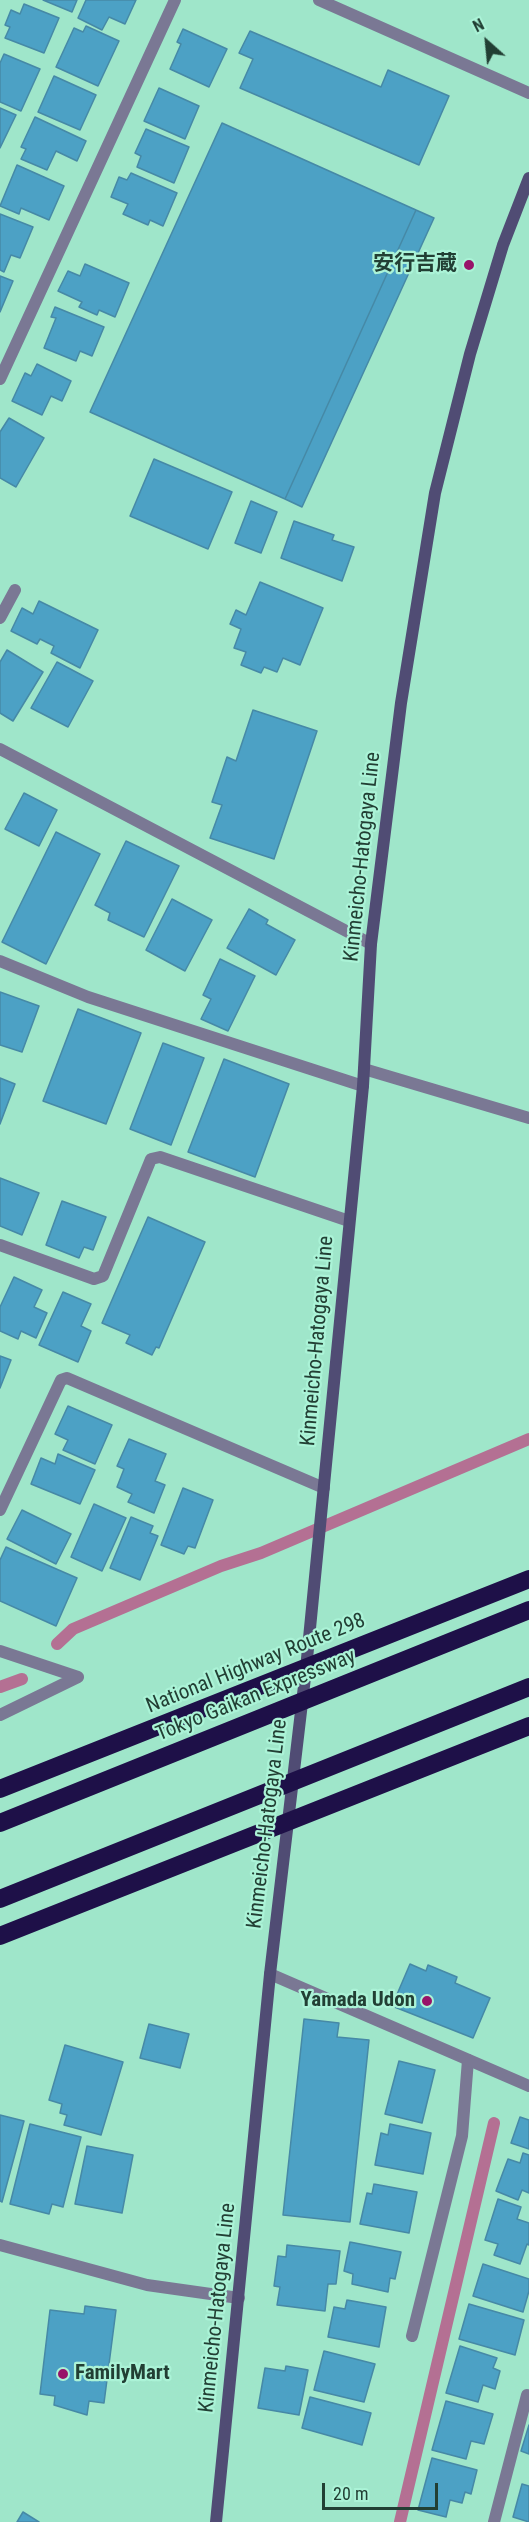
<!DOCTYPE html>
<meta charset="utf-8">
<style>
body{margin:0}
#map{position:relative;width:529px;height:2522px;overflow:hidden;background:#9fe6ca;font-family:"Roboto Condensed",sans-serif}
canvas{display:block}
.north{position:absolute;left:457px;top:12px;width:60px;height:60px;-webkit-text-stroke:4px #abf3d7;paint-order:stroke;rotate:333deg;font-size:16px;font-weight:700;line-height:24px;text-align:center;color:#223f34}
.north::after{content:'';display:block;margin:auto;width:21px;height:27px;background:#223f34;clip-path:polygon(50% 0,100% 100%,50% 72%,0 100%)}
.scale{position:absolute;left:322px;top:2483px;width:116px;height:27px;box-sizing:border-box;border:3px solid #223f34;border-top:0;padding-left:8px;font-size:18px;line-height:21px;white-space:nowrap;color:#223f34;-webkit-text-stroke:4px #abf3d7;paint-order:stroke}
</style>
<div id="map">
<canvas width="529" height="2522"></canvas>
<div class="north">N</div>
<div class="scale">20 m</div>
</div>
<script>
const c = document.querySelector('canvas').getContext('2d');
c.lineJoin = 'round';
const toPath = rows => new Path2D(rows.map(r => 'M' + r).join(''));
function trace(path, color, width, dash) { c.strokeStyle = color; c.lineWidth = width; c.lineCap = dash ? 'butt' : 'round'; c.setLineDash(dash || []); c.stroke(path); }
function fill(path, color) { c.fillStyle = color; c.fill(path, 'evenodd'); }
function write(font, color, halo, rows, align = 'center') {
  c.font = font + ' "Roboto Condensed","Noto Sans JP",sans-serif'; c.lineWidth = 4.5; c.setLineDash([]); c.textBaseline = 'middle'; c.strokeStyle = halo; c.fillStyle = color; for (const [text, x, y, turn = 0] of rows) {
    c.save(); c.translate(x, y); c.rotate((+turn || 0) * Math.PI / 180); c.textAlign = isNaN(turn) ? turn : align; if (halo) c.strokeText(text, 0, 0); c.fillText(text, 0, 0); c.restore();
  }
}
const stream = toPath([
 [57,1644,73,1629,221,1566,261,1553,529,1439],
 [0,1687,22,1679],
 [400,2522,494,2123]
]);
const building = toPath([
 [43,0,77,0,72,12,43,0],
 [86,0,136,0,125,24,109,17,102,30,78,18,86,0],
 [24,4,59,18,44,53,5,38,10,27,5,25,11,10,20,14,24,4],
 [86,26,119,41,98,86,56,67,74,28,83,32,86,26],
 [183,29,227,49,209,87,170,69,181,44,177,42,183,29],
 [250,31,381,87,388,70,449,96,419,165,240,88,253,59,239,53,250,31],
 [4,54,40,69,21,111,0,102,0,63,4,54],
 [54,76,96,95,80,130,38,112,54,76],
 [159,88,199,106,185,139,144,121,159,88],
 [0,108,16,115,0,148,0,108],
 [35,117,86,141,77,161,56,151,47,170,21,159,26,149,21,147,35,117],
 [222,123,416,210,285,499,90,412,222,123],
 [146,129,189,147,174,183,137,167,141,156,135,153,146,129],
 [17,165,64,186,49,220,21,208,19,214,0,206,17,165],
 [131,173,177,193,163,226,150,220,148,225,123,214,128,204,111,197,119,177,127,180,131,173],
 [416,210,434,218,302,507,285,499,416,210],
 [0,214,33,227,20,258,11,255,4,272,0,270,0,214],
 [85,264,129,283,115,317,99,310,97,315,79,307,82,302,58,291,68,271,80,276,85,264],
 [0,276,13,281,0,312,0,276],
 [55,307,104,327,92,356,80,351,76,361,44,348,56,318,51,317,55,307],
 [37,364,71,381,62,401,51,396,42,415,12,401,25,373,31,376,37,364],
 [9,418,44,438,16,487,0,478,0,432,9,418],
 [154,459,232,492,208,549,130,516,154,459],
 [251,501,277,512,261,553,235,543,251,501],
 [294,521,334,535,332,540,354,547,342,581,281,558,294,521],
 [260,582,323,608,300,665,283,658,277,672,264,667,261,673,241,665,246,652,234,648,241,629,230,624,236,610,246,615,260,582],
 [39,601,98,630,80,668,51,653,54,646,40,639,37,644,11,631,22,608,33,614,39,601],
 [7,650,43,672,13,721,0,713,0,662,7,650],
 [57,662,93,681,68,727,31,708,57,662],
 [253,710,317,731,274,859,210,838,222,805,212,802,227,757,236,761,253,710],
 [24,793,57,810,39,846,5,829,24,793],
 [56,832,100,854,46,964,2,942,56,832],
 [126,841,179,866,144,937,108,920,110,913,95,905,126,841],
 [172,899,212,920,185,971,146,950,172,899],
 [249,909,268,920,266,924,295,940,276,975,227,948,249,909],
 [220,959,255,976,228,1031,201,1019,211,999,203,995,220,959],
 [0,992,39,1006,22,1052,0,1045,0,992],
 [78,1009,141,1033,106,1124,43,1101,78,1009],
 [163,1043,204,1058,171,1145,130,1129,163,1043],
 [224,1059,289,1084,255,1177,188,1152,224,1059],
 [0,1078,15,1084,0,1124,0,1078],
 [0,1178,39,1193,22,1235,0,1226,0,1178],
 [62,1201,106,1217,93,1250,84,1247,79,1258,46,1245,62,1201],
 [148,1217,205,1242,159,1348,156,1347,152,1355,126,1343,130,1335,102,1323,148,1217],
 [14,1277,42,1290,34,1307,47,1313,36,1338,21,1331,18,1339,0,1331,0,1307,14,1277],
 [63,1292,91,1304,81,1326,91,1331,78,1362,39,1345,63,1292],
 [0,1356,11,1360,0,1388,0,1356],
 [68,1406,112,1425,95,1464,63,1450,68,1440,55,1434,68,1406],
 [129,1439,166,1454,155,1481,165,1485,154,1513,128,1502,132,1494,117,1487,124,1469,117,1466,129,1439],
 [58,1454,95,1470,80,1504,31,1484,41,1458,55,1464,58,1454],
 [183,1488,213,1500,195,1548,188,1546,184,1554,161,1545,183,1488],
 [94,1504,126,1518,102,1571,71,1557,94,1504],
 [22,1510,71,1534,56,1564,7,1539,22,1510],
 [131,1517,153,1526,150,1533,158,1536,140,1580,110,1568,131,1517],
 [6,1547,77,1578,56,1626,0,1601,0,1560,6,1547],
 [410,1964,426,1971,428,1965,457,1977,455,1983,490,1998,473,2038,392,2006,410,1964],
 [304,2019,339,2023,337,2037,369,2040,350,2222,283,2215,304,2019],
 [149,2024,189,2034,180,2068,140,2058,149,2024],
 [65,2045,123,2062,101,2135,64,2125,67,2115,60,2113,62,2104,49,2100,65,2045],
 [399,2061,435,2070,422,2123,385,2114,399,2061],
 [0,2115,24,2121,2,2202,0,2201,0,2115],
 [520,2117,529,2120,529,2149,511,2143,520,2117],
 [30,2124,81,2137,63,2207,52,2204,49,2214,10,2204,30,2124],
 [390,2124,431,2133,423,2174,375,2165,381,2133,388,2135,390,2124],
 [87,2146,133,2155,122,2213,75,2204,87,2146],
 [523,2153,529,2155,529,2193,522,2190,518,2200,496,2191,508,2159,520,2163,523,2153],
 [374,2184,417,2192,409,2233,360,2224,367,2193,372,2194,374,2184],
 [498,2199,521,2207,517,2219,529,2223,529,2245,527,2244,520,2264,494,2255,498,2244,485,2240,498,2199],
 [350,2242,401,2252,395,2279,390,2278,388,2292,352,2284,353,2274,344,2271,350,2242],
 [287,2245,340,2251,336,2284,328,2284,325,2311,277,2305,280,2287,274,2286,278,2256,286,2257,287,2245],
 [483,2264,529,2279,529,2291,523,2312,473,2296,483,2264],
 [347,2300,386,2307,379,2347,328,2337,334,2307,345,2309,347,2300],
 [469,2304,524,2320,515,2355,459,2339,469,2304],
 [85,2306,116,2310,104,2403,89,2401,87,2415,54,2405,55,2396,40,2394,50,2310,84,2314,85,2306],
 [460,2346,497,2358,493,2368,500,2371,495,2389,483,2385,478,2402,446,2393,460,2346],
 [324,2351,375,2364,364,2402,314,2390,324,2351],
 [286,2366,308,2370,299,2415,258,2408,265,2368,285,2371,286,2366],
 [310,2397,371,2413,362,2445,302,2428,310,2397],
 [446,2401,493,2414,484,2444,471,2441,466,2459,432,2450,446,2401],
 [529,2425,529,2454,521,2451,529,2425],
 [432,2458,477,2470,471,2494,465,2492,462,2503,450,2500,446,2517,418,2510,432,2458],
 [522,2484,529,2486,529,2522,513,2517,522,2484],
 [23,2512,39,2522,17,2522,23,2512]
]);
const lane = toPath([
 [0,618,15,590],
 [412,2336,462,2136,468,2060]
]);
const street = toPath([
 [319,0,529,93],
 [0,379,175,0],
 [0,749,371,944],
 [0,961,88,997,363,1086],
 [364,1069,529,1118],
 [0,1245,94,1279,103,1276,151,1159,160,1157,349,1221],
 [0,1510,61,1380,67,1378,324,1488],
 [0,1651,78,1677,0,1715],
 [270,1974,529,2086],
 [0,2245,147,2285,239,2298],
 [494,2522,527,2395,529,2396]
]);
const secondary = toPath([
 [216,2522,270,1974,306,1669,363,1086,371,944,401,703,435,493,470,354,503,245,529,178]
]);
const highway = toPath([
 [0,1789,529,1579],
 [0,1936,529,1726]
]);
const highwayBridge = toPath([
 [0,1823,529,1610],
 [0,1899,529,1687]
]);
const markers = [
 [469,265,6,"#981369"],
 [427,2001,6,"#981369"],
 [63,2374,6,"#981369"]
];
const poiNames = [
 ["安行吉蔵",457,265],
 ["Yamada Udon",415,2001],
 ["FamilyMart",75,2374,"left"]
];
const streetNames = [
 ["Kinmeicho-Hatogaya Line",363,857,-84],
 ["Kinmeicho-Hatogaya Line",318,1341,-85],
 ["National Highway Route 298",256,1664,-22],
 ["Tokyo Gaikan Expressway",256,1696,-22],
 ["Kinmeicho-Hatogaya Line",268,1824,-83],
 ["Kinmeicho-Hatogaya Line",218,2308,-84]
];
trace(stream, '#b47093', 12);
fill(building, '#4ca1c5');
trace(building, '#4689a6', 1.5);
trace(lane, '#7a7894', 12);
trace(street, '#7a7894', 12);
trace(secondary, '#504c74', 12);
trace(highway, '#1e1048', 18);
trace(highwayBridge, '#1e1048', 18);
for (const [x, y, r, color] of markers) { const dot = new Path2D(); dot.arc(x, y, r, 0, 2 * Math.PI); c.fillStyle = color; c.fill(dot); trace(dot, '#abf3d7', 2); }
write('bold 21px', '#223f34', '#abf3d7', poiNames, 'right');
write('21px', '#223f34', '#abf3d7', streetNames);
</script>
